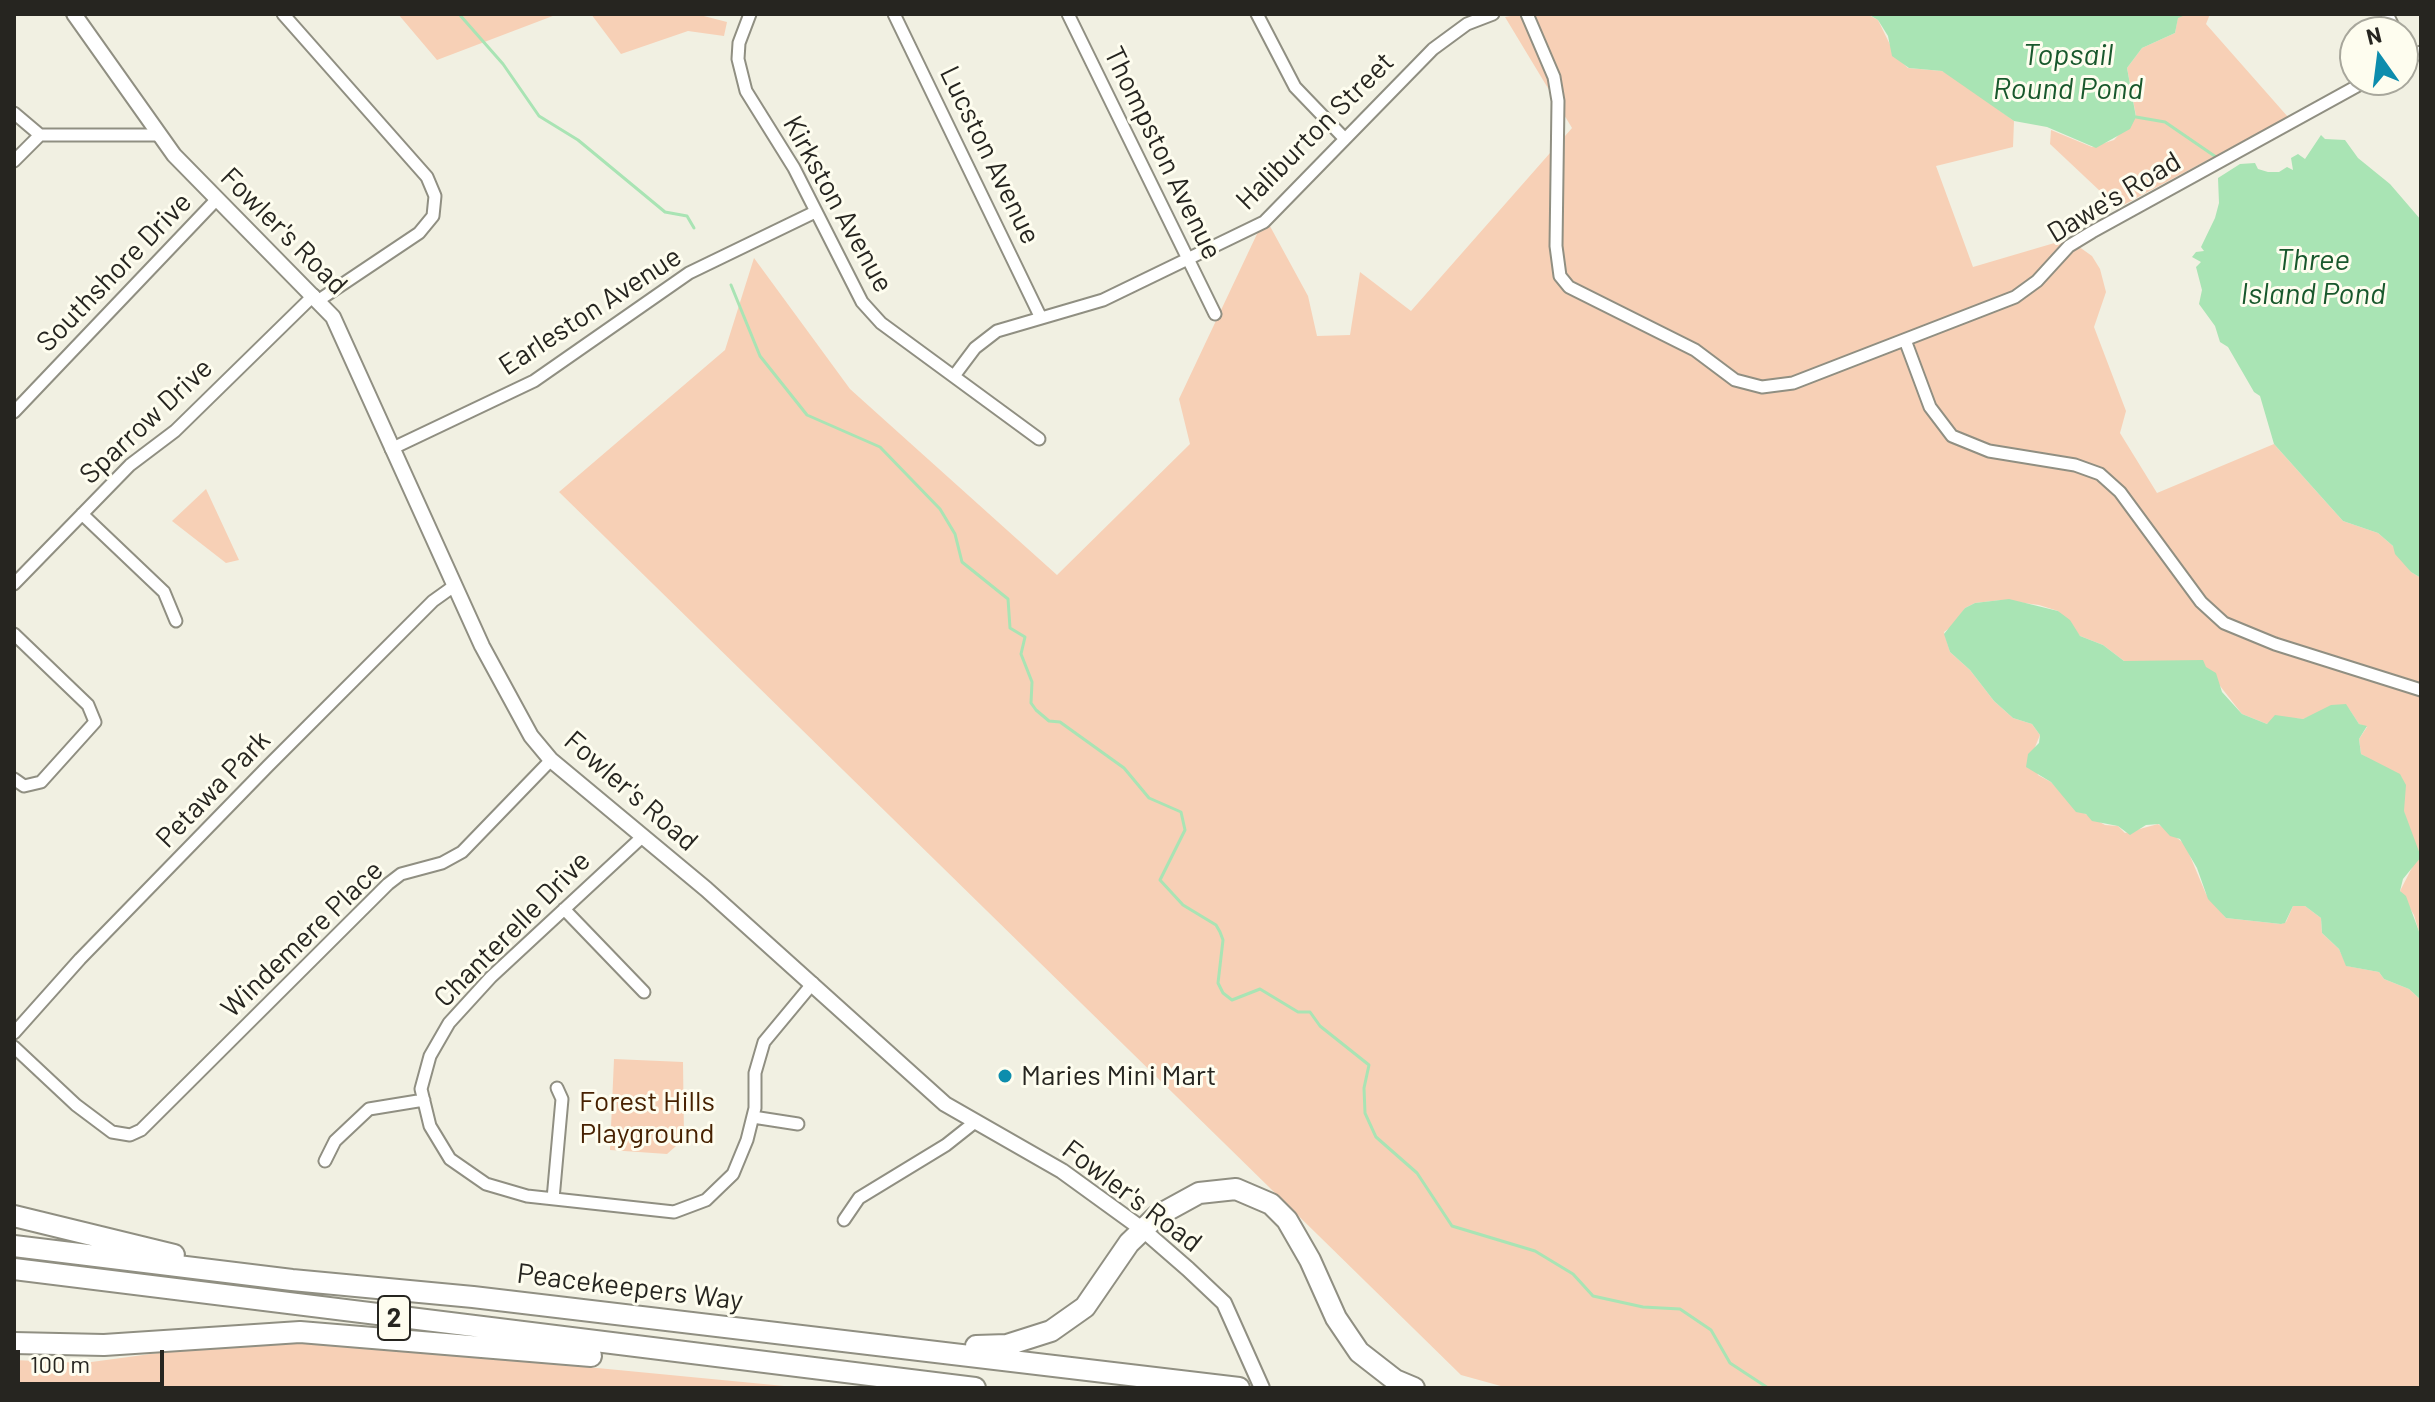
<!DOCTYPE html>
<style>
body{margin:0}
#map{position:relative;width:2435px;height:1402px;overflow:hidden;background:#f1f0e2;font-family:Barlow,sans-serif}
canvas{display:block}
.frame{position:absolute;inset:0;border:16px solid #262520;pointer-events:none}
.north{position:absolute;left:2339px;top:16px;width:80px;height:80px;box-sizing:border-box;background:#fefdef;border:2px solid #a8a79c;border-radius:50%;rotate:346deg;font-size:22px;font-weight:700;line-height:32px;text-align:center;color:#262520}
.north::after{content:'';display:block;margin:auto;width:28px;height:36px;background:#0d8dad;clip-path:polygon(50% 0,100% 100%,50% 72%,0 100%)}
.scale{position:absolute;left:16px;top:1350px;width:148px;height:36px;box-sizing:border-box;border:4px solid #262520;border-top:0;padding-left:10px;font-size:24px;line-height:28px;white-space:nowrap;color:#262520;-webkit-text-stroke:6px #fefdef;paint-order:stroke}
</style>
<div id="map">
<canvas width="2435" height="1402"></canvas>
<div class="frame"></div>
<div class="north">N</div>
<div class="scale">100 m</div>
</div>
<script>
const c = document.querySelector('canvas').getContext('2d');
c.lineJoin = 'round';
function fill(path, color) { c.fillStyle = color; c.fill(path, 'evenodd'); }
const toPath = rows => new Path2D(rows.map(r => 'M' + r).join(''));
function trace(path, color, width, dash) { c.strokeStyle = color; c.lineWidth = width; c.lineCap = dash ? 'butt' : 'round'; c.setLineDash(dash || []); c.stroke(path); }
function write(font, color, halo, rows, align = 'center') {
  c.font = font + ' Barlow,sans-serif'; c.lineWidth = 6; c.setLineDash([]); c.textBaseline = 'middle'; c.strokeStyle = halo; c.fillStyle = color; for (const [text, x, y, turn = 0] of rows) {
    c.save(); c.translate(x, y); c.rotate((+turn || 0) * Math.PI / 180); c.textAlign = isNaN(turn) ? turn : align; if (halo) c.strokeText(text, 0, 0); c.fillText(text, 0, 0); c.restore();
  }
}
const green = toPath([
 [398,14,558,14,437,60],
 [591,14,696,14,727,22,724,36,688,31,621,54],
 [1522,14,1867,14,1878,20,1896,57,1908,68,1942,71,1955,77,2014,121,2013,147,1936,166,1973,267,2068,239,2092,256,2100,269,2106,292,2094,327,2126,411,2120,433,2157,493,2274,444,2343,521,2378,533,2393,546,2411,572,2421,578,2421,939,2414,915,2400,891,2418,856,2404,812,2402,778,2361,754,2359,739,2367,727,2359,724,2349,709,2336,706,2303,719,2278,717,2267,724,2242,714,2206,668,2180,662,2124,661,2103,645,2080,636,2058,611,2039,605,2001,600,1975,603,1965,608,1954,625,1944,632,1950,652,1970,670,1994,701,2013,718,2032,724,2040,735,2033,752,2038,775,2051,782,2075,808,2105,825,2118,826,2125,833,2158,824,2185,844,2206,894,2226,918,2281,924,2286,922,2293,906,2305,906,2321,918,2322,933,2339,949,2347,966,2379,972,2384,979,2409,989,2421,1000,2421,1388,1508,1388,1461,1375,559,492,725,350,754,258,850,389,1057,575,1190,444,1179,399,1265,217,1308,296,1317,336,1350,335,1360,272,1411,311,1572,128,1505,17],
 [2183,14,2210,14,2206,24,2288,117,2118,208,2050,144,2051,130,2092,147,2114,140,2136,116,2127,68,2142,48,2175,33,2178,17],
 [206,489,239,560,226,563,172,521],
 [614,1059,683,1062,684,1139,667,1154,610,1150],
 [232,1343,348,1344,805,1388,14,1388,14,1360,84,1363]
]);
const water = toPath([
 [1868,14,2183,14,2183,16,2178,18,2175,33,2142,48,2127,68,2136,117,2130,129,2096,148,2047,127,2014,121,1942,71,1909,68,1892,56,1888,36,1878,20],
 [2321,135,2325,139,2345,140,2358,158,2390,184,2421,220,2421,578,2411,572,2395,554,2393,546,2378,533,2343,521,2274,444,2260,396,2254,392,2228,347,2220,342,2215,326,2199,304,2202,290,2196,267,2201,262,2192,257,2196,252,2204,251,2201,247,2215,218,2219,203,2218,178,2240,164,2255,163,2258,169,2268,172,2279,172,2287,167,2293,170,2291,158,2298,154,2305,159],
 [2009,599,2058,611,2070,620,2080,636,2103,645,2124,661,2203,660,2206,667,2216,673,2222,692,2242,714,2267,724,2275,715,2303,719,2331,705,2346,704,2359,724,2367,726,2359,739,2361,754,2400,774,2406,785,2404,811,2421,857,2403,879,2400,891,2406,896,2421,937,2421,1000,2409,989,2384,979,2379,972,2346,966,2339,949,2322,933,2321,918,2305,906,2293,906,2285,923,2281,924,2226,918,2208,899,2197,868,2180,839,2170,836,2159,824,2146,825,2130,835,2118,826,2092,821,2086,814,2076,812,2051,782,2026,767,2028,754,2039,743,2040,735,2032,724,2013,718,1994,701,1970,670,1950,652,1944,634,1965,608,1975,603]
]);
const stream = toPath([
 [459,14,503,64,539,116,578,140,665,212,687,216,694,228],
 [2136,117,2165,122,2216,157],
 [731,285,760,356,807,415,880,447,940,509,955,534,962,562,1008,599,1010,628,1025,637,1021,654,1032,682,1031,703,1036,710,1049,721,1060,722,1124,768,1149,798,1181,812,1185,830,1160,880,1183,905,1216,925,1220,932,1223,940,1218,983,1223,993,1232,1000,1260,989,1298,1012,1310,1012,1320,1026,1369,1065,1364,1088,1365,1113,1376,1137,1417,1173,1452,1226,1535,1251,1573,1274,1593,1296,1643,1307,1680,1309,1711,1330,1730,1363,1768,1388]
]);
const minor = toPath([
 [283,14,427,177,435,196,433,216,419,233,319,300],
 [750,14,739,43,738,59,746,91,794,168,862,302,881,323,1039,439],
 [894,14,1041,318],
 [1068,14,1215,314],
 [1257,14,1295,87,1344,138],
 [1527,14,1554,77,1558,101,1556,246,1560,276,1569,287,1695,350,1735,380,1762,387,1793,383,2015,297,2037,281,2069,246,2092,232,2368,80],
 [2387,14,2396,32],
 [2403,44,2410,58],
 [2403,61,2421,52],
 [14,113,40,135,158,135],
 [14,161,40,135],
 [1905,340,1930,407,1952,436,1989,451,2075,465,2100,474,2120,492,2201,602,2224,623,2275,644,2421,690],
 [954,376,975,348,997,331,1103,300,1264,222,1433,49,1467,24,1493,14],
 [14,412,216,200],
 [391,449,534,381,689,273,815,212],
 [82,514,164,592,176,621],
 [14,584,130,465,175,431,314,295],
 [14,634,88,705,95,722,41,782,24,786,14,779],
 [641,838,491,977,449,1023,430,1056,421,1089,430,1126,450,1159,486,1184,527,1196,674,1212,706,1200,733,1174,747,1140,755,1108,755,1073,764,1042,813,983],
 [564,909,644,992],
 [14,1033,80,959,268,766,433,601,454,586],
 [14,1047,76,1105,112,1132,130,1135,141,1130,388,884,401,874,442,863,462,852,551,760],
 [753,1117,798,1124],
 [325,1161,335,1141,369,1109,424,1100],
 [553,1199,562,1099,557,1088],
 [844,1220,859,1198,946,1145,975,1122]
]);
const tertiary = toPath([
 [74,14,174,155,333,317,482,646,531,736,551,760,706,889,945,1104,1062,1171,1142,1229,1188,1269,1224,1303,1262,1388]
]);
const motorway = toPath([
 [14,1216,174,1255],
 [14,1246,292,1280,473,1297,1239,1388],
 [14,1269,975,1388],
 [14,1343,104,1345,300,1332,591,1356],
 [976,1346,1007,1345,1051,1331,1085,1307,1129,1243,1157,1216,1199,1193,1236,1189,1271,1204,1287,1220,1310,1260,1336,1318,1359,1352,1395,1380,1414,1388]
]);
const markers = [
 [1005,1076,8,"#0d8dad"]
];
const shields = [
 [394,1318,32]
];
const shieldNames = [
 ["2",394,1318]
];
const streetNames = [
 ["Haliburton Street",1315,131,-45],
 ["Thompston Avenue",1163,153,64],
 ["Lucston Avenue",990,155,64],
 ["Dawe's Road",2114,197,-31],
 ["Kirkston Avenue",838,204,61],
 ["Fowler's Road",284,231,45],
 ["Southshore Drive",114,272,-46],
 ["Earleston Avenue",590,311,-33],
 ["Sparrow Drive",146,421,-43],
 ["Petawa Park",213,789,-46],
 ["Fowler's Road",631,791,41],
 ["Chanterelle Drive",512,929,-45],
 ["Windemere Place",302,939,-44],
 ["Fowler's Road",1132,1196,37],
 ["Peacekeepers Way",630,1287,7]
];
const poiNames = [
 ["Maries Mini Mart",1021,1076]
];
const parkNames = [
 ["Forest Hills",647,1102],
 ["Playground",647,1134]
];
const waterNames = [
 ["Topsail",2068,55],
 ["Round Pond",2068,89],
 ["Three",2313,260],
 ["Island Pond",2313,294]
];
fill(green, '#f7d0b6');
fill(water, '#a9e4b4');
trace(stream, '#a9e4b4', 3);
trace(minor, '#908f82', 15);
trace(tertiary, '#908f82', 18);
trace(motorway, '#908f82', 24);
trace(minor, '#fff', 11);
trace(tertiary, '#fff', 14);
trace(motorway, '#fff', 20);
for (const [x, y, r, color] of markers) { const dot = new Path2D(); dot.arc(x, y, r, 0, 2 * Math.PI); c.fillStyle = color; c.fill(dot); trace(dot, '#fefdef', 3); }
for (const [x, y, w] of shields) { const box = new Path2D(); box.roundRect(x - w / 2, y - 22, w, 44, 6); c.fillStyle = '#fefdef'; c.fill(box); trace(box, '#262520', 2); }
write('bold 26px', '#262520', null, shieldNames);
write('28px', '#262520', '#fefdef', streetNames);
write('28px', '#262520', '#fefdef', poiNames, 'left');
write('28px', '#472101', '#fefdef', parkNames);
write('italic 30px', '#18582c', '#fefdef', waterNames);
</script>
